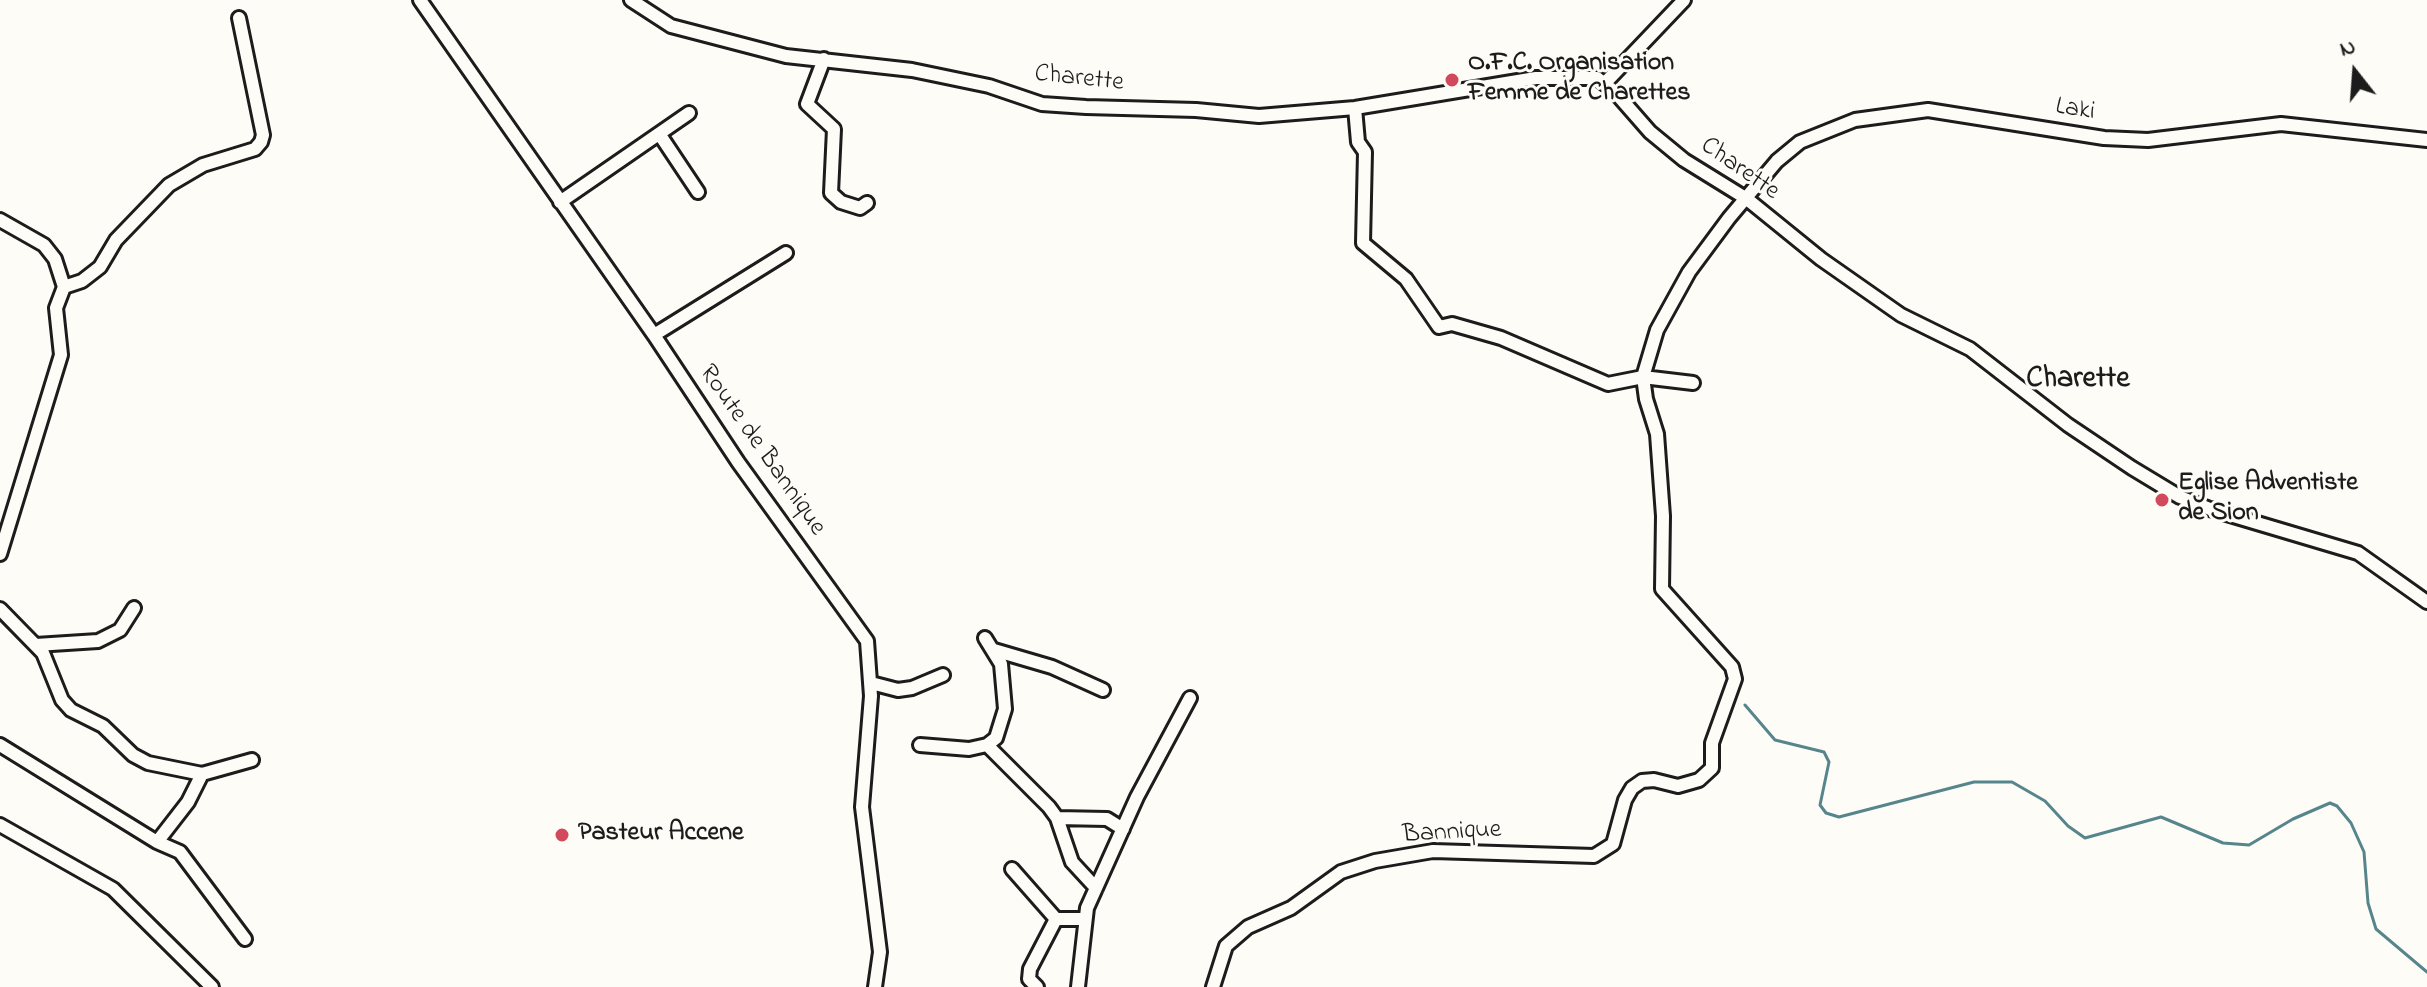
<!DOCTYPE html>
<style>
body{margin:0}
#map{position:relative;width:2427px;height:987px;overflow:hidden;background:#fdfcf7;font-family:"Indie Flower",sans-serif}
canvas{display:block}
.north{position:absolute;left:2315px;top:32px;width:80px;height:80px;-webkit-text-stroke:6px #fdfcf7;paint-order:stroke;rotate:343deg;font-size:22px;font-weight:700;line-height:32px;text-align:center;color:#1c1c1c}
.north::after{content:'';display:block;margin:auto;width:28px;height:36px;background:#1c1c1c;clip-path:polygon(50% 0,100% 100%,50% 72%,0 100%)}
</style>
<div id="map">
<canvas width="2427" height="987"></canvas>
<div class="north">N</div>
</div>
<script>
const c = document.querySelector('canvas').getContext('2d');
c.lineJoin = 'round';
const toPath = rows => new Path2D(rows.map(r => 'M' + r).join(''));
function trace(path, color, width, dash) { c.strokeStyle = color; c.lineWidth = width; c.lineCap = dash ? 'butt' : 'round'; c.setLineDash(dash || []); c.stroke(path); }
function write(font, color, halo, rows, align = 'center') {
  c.font = font + ' "Indie Flower",sans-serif'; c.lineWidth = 6; c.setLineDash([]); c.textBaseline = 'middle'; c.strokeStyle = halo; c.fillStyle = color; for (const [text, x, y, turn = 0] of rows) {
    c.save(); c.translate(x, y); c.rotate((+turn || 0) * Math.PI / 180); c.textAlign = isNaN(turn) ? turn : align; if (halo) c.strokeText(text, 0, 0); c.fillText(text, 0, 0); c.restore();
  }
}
const stream = toPath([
 [1745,705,1775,740,1824,752,1829,762,1820,805,1826,813,1839,817,1974,782,2012,782,2045,801,2068,826,2085,838,2161,817,2223,843,2249,845,2293,819,2330,803,2337,806,2351,823,2364,852,2368,903,2376,929,2427,972]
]);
const minor = toPath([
 [420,0,654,335,738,462,867,641,871,696,862,807,880,952,875,987],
 [631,0,671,26,786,56,912,70,989,86,1042,104,1086,107,1196,110,1259,116,1355,108,1536,78,1597,78,1615,92,1650,132,1684,160,1747,199,1821,259,1901,315,1970,349,2068,425,2132,468,2180,497,2210,509,2358,553,2427,602],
 [824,59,807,104,834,129,831,193,841,202,860,208,867,203],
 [1605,83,1684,0],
 [1355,108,1358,142,1365,152,1363,243,1406,279,1439,327,1452,324,1501,338,1608,384,1643,377,1693,383],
 [660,135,698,192],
 [560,202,689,113],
 [0,220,44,245,55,259,64,287,56,308,61,355,0,554],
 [64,287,82,281,100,267,116,240,169,185,203,165,255,149,261,142,263,135,239,18],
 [654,335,786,253],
 [0,609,43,653,62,700,71,710,103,726,133,755,148,763,202,774],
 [36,645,98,641,120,630,134,608],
 [994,650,1052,667,1103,690],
 [871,683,898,690,912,688,943,675],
 [0,745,157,842,180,852,245,939],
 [920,745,969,749,987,745,996,738,1005,709,1001,664,985,638],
 [987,745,1049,807,1057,818,1072,862,1096,888],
 [1057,818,1107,819,1123,829],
 [0,825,113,889,212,987],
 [157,842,188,802,202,774,252,760],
 [1012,869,1056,919,1084,919],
 [1037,987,1029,979,1030,969,1056,919],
 [1078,987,1087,908,1137,797,1190,698],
 [1213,987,1226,946,1248,927,1291,908,1341,872,1375,861,1433,851,1594,856,1613,844,1625,800,1632,788,1642,781,1654,780,1678,786,1699,780,1712,768,1712,743,1735,679,1732,667,1662,589,1663,516,1657,434,1646,399,1643,377,1657,330,1689,272,1729,218,1777,161,1800,142,1855,120,1928,110,2104,138,2148,140,2281,124,2427,140]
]);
const markers = [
 [1452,80,8,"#d1495b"],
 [2162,500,8,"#d1495b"],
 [562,835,8,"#d1495b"]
];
const poiNames = [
 ["O.F.C. Organisation",1468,65],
 ["Femme de Charettes",1468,95],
 ["Eglise Adventiste",2178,485],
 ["de Sion",2178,515],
 ["Pasteur Accene",578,835]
];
const streetNames = [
 ["Charette",1079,80,6],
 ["Laki",2075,111,9],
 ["Charette",1739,170,35],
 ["Route de Bannique",761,451,55],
 ["Bannique",1452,834,-3]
];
const quarterNames = [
 ["Charette",2078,381]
];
trace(stream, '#56868c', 3);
trace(minor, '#1c1c1c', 18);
trace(minor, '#fdfcf7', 12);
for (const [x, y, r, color] of markers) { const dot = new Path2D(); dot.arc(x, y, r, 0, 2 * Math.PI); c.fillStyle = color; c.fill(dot); trace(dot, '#fdfcf7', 3); }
write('bold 26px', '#1c1c1c', '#fdfcf7', poiNames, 'left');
write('26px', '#1c1c1c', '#fdfcf7', streetNames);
write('bold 30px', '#1c1c1c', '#fdfcf7', quarterNames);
</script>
